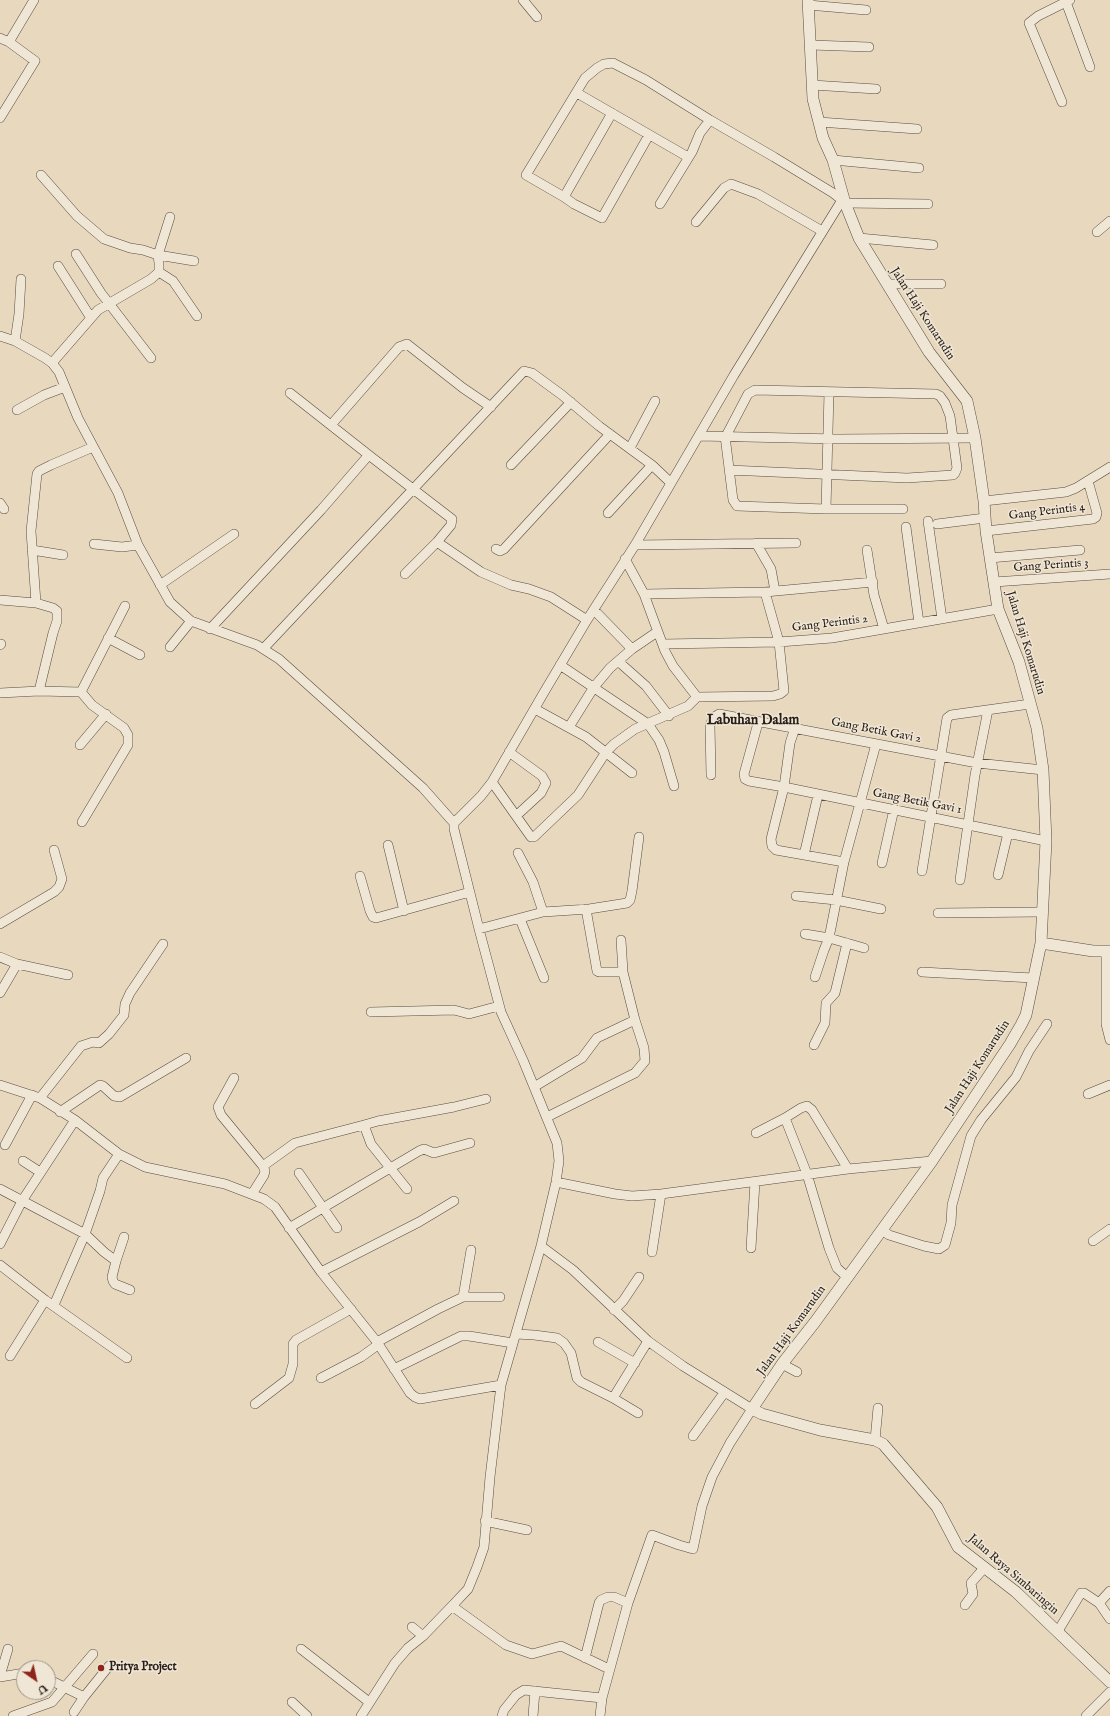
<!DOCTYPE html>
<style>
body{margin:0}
#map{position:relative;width:1110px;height:1716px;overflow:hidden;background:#e7d8be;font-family:"IM FELL English",serif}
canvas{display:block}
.north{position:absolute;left:16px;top:1660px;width:40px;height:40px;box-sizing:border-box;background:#efe6d5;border:1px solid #a09689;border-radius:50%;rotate:146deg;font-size:11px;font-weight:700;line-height:16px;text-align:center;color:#291e17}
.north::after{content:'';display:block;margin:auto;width:14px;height:18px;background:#8f2418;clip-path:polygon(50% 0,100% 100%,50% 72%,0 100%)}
</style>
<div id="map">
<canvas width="1110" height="1716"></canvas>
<div class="north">U</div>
</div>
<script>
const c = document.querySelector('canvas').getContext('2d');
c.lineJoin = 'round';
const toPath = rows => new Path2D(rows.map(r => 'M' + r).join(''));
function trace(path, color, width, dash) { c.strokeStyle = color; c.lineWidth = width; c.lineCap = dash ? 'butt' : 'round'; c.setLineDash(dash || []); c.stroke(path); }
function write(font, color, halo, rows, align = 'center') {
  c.font = font + ' "IM FELL English",serif'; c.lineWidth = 3; c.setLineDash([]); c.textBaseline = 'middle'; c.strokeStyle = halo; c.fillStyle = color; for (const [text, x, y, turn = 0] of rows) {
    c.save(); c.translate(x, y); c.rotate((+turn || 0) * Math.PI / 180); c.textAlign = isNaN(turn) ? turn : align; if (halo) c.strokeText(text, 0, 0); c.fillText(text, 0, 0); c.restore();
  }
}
const minor = toPath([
 [523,0,537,17],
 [1066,2,1090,67],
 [808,5,866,10],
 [0,38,9,42,34,0],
 [811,45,869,47],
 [812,85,876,89],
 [577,93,688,157],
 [1062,102,1029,23,1038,16,1070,0],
 [612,113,564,197,574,204,602,218,649,135],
 [0,118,35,61,9,42],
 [819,122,917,129],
 [833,160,919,168],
 [41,175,77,216,104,239,130,248,143,250,158,255,159,263,159,272,151,279,98,310,52,363],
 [564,197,526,175,585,78,597,68,604,64,613,63,646,80,710,120,774,157,833,193,842,200],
 [660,204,692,152,700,133,710,120],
 [170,217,158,255,194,261],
 [696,222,724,188,731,184,758,194,822,231],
 [1097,232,1110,221],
 [859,238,933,245],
 [76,254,101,293,151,358],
 [58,266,91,318],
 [159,272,173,281,197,316],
 [887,284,941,284],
 [0,336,15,341,45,358,52,363,59,372,78,418,118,493,138,545,170,602,191,621,257,645,279,659,423,788,454,823],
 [15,341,19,314,21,279],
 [290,393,370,456],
 [17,410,44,395,65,387],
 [331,425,399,347,407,344,463,388,491,407],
 [699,436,838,439,975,438],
 [725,436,733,500,737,506,826,509,903,509],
 [726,436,748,394,755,390,936,394,940,396,945,403,950,416,957,468,955,473,953,475,907,478,729,470],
 [630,448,655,401],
 [511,465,571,402],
 [984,501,1066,492,1076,488,1110,467],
 [0,503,4,509],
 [826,509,829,392],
 [608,513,652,465],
 [928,521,942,619],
 [937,524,985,518],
 [906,527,919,623],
 [986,531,1093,519,1096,517,1097,513,1088,481],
 [437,542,481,572,511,585,529,589,551,597,587,620],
 [756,543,771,569,775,591],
 [94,544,122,547,138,545],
 [635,545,796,543],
 [496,549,500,551,504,549,610,434],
 [32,550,63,555],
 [867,550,874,595,884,629],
 [990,558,1080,550],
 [625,559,644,594,665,651,673,666,697,697],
 [994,582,1110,574],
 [160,585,234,534],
 [644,594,765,592,873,582],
 [0,600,36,603,53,608,57,611,57,621,53,633,39,691],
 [36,603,31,531,37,474,39,471,51,465,93,447],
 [210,629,321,510,367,457,370,456,452,519,451,525,437,542,405,574],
 [108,638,140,655],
 [663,644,779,642,832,638,998,609],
 [0,645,1,644],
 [170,647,191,621],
 [264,648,524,371,532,373,562,395,599,426,652,465,671,483],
 [632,649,657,632],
 [619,662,646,686,669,716],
 [560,665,648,724,659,740,664,752,674,786],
 [81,692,92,705,124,728,128,735,128,745,82,822],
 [0,693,39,691,81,692,125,606],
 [535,709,586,737,632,773],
 [758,723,744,774,745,779,749,781,784,787,1046,841],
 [569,727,594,687,610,668,632,649,594,610],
 [795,728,790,743,784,787,771,839,772,846,776,850,844,862],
 [80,745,106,714],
 [509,752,542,776,546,783,541,793,516,816],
 [711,775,710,725,714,717,719,714,977,763,1043,770],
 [492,782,531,837,534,837,578,795,606,752,614,744,635,729,681,709,688,706,697,697,773,696,780,694,784,691,779,642,765,592],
 [388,845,404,911],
 [518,853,533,882,543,912],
 [804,855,818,795],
 [882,863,894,809],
 [922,871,947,718,951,715,1030,704],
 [998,875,1008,833],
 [360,876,370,911,373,917,376,918,470,892],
 [960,880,975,775,988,710],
 [796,896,836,900,881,909],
 [586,909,597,971,599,972,623,972],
 [938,913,1042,912],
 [520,919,544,978],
 [0,924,54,892,59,887,62,879,54,850],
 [479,929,543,912,589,909,627,903,630,900,632,891,639,837],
 [805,934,829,938,824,950,815,977],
 [864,948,829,938,844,862,876,744],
 [1106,952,1106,1024,1110,1040],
 [0,957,17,964,0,993],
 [17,964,68,975],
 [922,972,1033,978],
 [371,1012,454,1010,469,1014,499,1006],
 [814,1045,825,1023,826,1003,835,993,847,943],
 [234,1078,218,1107,221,1115,263,1166,265,1171,264,1175,252,1194],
 [0,1085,40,1098,75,1120,119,1154,145,1167,225,1184,264,1199,275,1207,321,1272,377,1342,410,1393,415,1397,420,1399,501,1385],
 [534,1087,582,1058,597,1038,635,1020],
 [1088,1094,1110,1085],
 [40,1098,81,1046,93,1042,99,1043,109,1034,124,1015,125,1004,130,993,163,944],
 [60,1112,100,1085,103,1086,114,1096,120,1097,186,1058],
 [547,1117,635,1073,645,1061,644,1048,635,1020,623,972,621,940],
 [785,1118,807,1174,829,1248,837,1268,847,1277],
 [756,1133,785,1118,801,1108,807,1106,812,1110,848,1169],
 [5,1145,32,1095],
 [23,1161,40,1172],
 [263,1166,295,1143,364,1125],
 [299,1173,337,1228],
 [556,1182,615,1194,632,1196,661,1194,848,1169,932,1161],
 [0,1189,85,1234,104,1252,116,1261,112,1277,113,1281,115,1284,130,1290],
 [407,1189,371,1144,364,1125,378,1121,454,1107,486,1099],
 [289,1228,419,1151,424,1149,434,1153,470,1143],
 [882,1230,889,1235,924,1246,939,1249,945,1245,951,1223,952,1205,971,1136,981,1120,1016,1077,1029,1051,1047,1024],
 [1093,1241,1110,1229],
 [0,1244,22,1201,75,1120],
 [751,1248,755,1182],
 [652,1252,661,1194],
 [116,1261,124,1237],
 [0,1265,45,1300,127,1358],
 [321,1272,419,1222,454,1201],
 [463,1297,500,1297],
 [54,1305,85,1234,100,1191,103,1178,119,1154],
 [614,1310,623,1301,639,1277],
 [516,1334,534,1335,557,1338,564,1343,571,1353,577,1378,581,1382,613,1398],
 [377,1342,438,1309,463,1297,471,1250],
 [598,1342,635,1363],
 [10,1356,45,1300],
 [782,1364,797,1372],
 [394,1369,461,1336,469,1336,513,1343],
 [321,1378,361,1357,379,1344],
 [255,1404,289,1378,293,1364,293,1344,296,1340,351,1309],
 [638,1413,613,1398,648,1341],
 [693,1436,724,1393],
 [875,1440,878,1408],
 [485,1521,527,1530],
 [1099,1603,1110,1619],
 [965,1605,973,1594,971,1583,985,1567],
 [452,1606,506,1645,532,1654,561,1646,609,1669],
 [412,1627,423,1636],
 [1058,1631,1081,1593,1084,1593,1099,1603,1110,1591],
 [301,1649,369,1702],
 [585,1658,599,1603,601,1600,608,1597,614,1597,628,1603],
 [0,1676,8,1649],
 [0,1677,24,1673],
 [48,1679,84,1697,109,1666],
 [292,1702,307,1716],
 [74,1712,84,1697],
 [13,1716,52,1702,93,1654],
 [361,1716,395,1663,408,1648,423,1636,452,1606,468,1589,477,1567,484,1547,490,1477,501,1385,541,1246,556,1182,559,1161,557,1143,523,1060,501,1012,479,929,454,829,454,823,481,796,492,782,543,694,587,620,635,545,734,375,842,200,845,203,928,204],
 [502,1716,504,1710,516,1695,524,1690,602,1698,628,1603,652,1535,679,1545,693,1549,702,1506,712,1477,730,1443,752,1409,683,1366,648,1341,573,1270,541,1246],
 [533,1716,535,1691],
 [600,1716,602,1698],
 [1086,1716,1110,1692]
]);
const tertiary = toPath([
 [808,0,813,99,823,138,833,160,845,203,859,238,929,352,967,401,975,438,984,501,986,531,998,609,1019,662,1037,728,1043,770,1046,841,1041,943,1026,1015,1021,1025,1010,1044,932,1161,815,1322,782,1364,752,1409,762,1414,820,1430,875,1440,883,1444,937,1507,958,1547,1016,1592,1110,1682],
 [1041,943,1093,951,1110,951]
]);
const markers = [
 [101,1668,4,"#8f2418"]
];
const streetNames = [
 ["Jalan Haji Komarudin",922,314,57],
 ["Gang Perintis 4",1047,512,-7],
 ["Gang Perintis 3",1051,566,-4],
 ["Gang Perintis 2",830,624,-7],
 ["Jalan Haji Komarudin",1025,643,73],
 ["Gang Betik Gavi 2",876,731,11],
 ["Gang Betik Gavi 1",917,802,11],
 ["Jalan Haji Komarudin",978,1067,-57],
 ["Jalan Haji Komarudin",792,1331,-54],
 ["Jalan Raya Simbaringin",1013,1575,41]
];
const poiNames = [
 ["Pritya Project",109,1668]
];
const quarterNames = [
 ["Labuhan Dalam",753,721]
];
trace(minor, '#584c41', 10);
trace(tertiary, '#584c41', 12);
trace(minor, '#efe6d5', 9);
trace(tertiary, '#efe6d5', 11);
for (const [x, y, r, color] of markers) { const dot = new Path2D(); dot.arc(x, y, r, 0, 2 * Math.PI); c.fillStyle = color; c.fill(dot); trace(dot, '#efe6d5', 1.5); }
write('12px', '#291e17', '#efe6d5', streetNames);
write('bold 12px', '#291e17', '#efe6d5', poiNames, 'left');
write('bold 14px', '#291e17', '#efe6d5', quarterNames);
</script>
